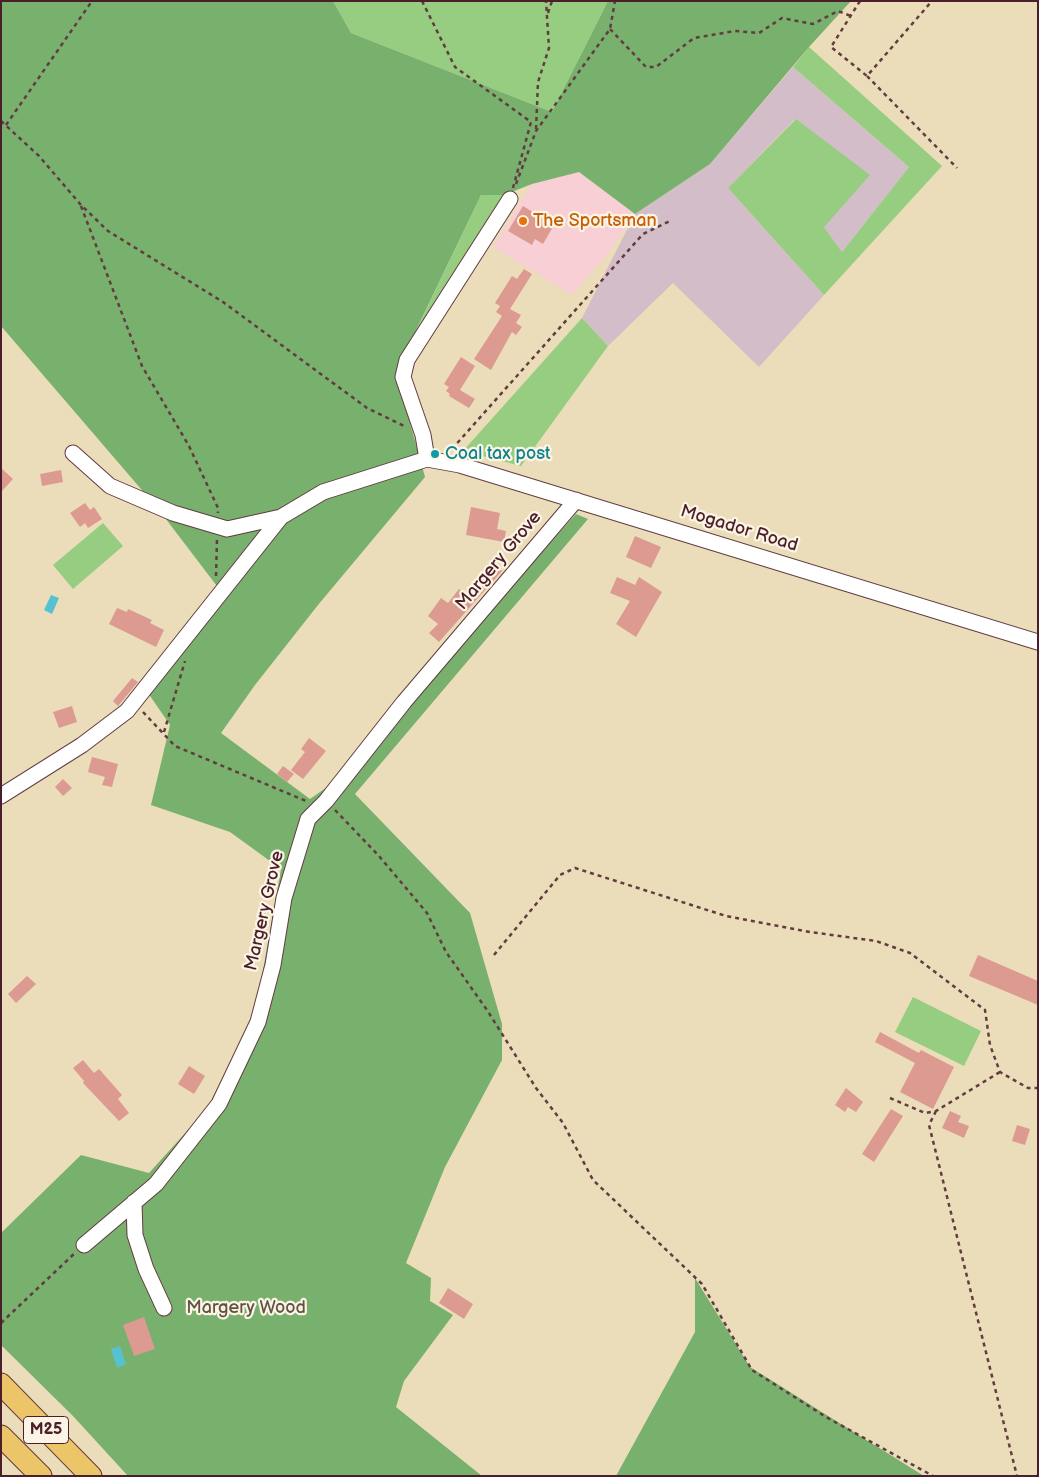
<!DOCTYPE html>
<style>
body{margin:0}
#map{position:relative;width:1039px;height:1477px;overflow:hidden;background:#ebddba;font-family:"Balsamiq Sans",sans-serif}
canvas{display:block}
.frame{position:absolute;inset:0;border:2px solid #4a1f2b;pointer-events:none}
</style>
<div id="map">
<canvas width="1039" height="1477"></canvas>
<div class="frame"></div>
</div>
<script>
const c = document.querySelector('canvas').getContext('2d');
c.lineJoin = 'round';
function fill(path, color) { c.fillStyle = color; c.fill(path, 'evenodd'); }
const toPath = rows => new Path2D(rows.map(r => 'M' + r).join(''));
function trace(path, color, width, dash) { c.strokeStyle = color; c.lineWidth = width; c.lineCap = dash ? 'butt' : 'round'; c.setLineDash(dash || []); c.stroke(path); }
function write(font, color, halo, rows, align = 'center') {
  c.font = font + ' "Balsamiq Sans",sans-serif'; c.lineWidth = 4.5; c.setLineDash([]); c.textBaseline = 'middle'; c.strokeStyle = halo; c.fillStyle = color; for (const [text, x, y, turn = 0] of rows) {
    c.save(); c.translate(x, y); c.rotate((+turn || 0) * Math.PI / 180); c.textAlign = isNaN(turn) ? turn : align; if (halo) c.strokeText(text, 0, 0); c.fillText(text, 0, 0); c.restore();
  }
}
const built = toPath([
 [579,172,635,214,609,252,572,295,493,247,532,184]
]);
const industrial = toPath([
 [793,67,909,167,842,252,824,227,795,119,728,188,824,295,759,367,673,283,608,346,582,318,635,214,710,164]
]);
const green = toPath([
 [333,1,608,1,552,112,351,33],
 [809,47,942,166,824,295,728,188,796,119,870,175,824,227,842,252,909,167,793,67],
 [481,195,504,195,407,350],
 [582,318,608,346,521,466,463,451],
 [103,523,123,546,73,589,53,565],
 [913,997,981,1031,964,1066,895,1032]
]);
const forest = toPath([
 [1,1,333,1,351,33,552,112,608,1,851,1,809,47,710,164,635,214,579,172,532,184,504,195,481,195,396,372,425,477,318,605,255,685,221,733,310,799,340,778,576,514,588,519,355,794,470,913,502,1024,502,1060,445,1167,406,1263,431,1278,430,1301,453,1315,404,1381,396,1407,482,1476,128,1476,73,1416,1,1345,1,1233,81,1155,149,1173,207,1109,256,1010,281,869,230,832,151,805,170,725,146,690,223,594,159,510,1,326],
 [695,1278,750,1367,924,1476,616,1476,695,1332]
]);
const water = toPath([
 [51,595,59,598,52,614,44,610],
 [120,1346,126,1364,117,1368,111,1349]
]);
const building = toPath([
 [523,206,554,225,543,244,535,239,532,245,508,231],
 [524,269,532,274,510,309,521,315,516,323,522,327,516,335,512,332,491,370,474,359,502,316,496,312,500,306,495,303,512,276,517,279],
 [461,357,475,366,460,390,475,399,469,408,449,396,450,394,446,391,449,387,444,384],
 [1,468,13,479,1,492],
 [61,470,63,482,42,486,40,474],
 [85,503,90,510,94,507,102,519,88,528,85,523,80,527,70,513],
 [471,507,500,513,497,529,506,531,504,542,466,535],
 [635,536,661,547,651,568,626,557],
 [491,562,502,571,439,642,429,633,438,624,428,616,441,598,448,603,459,589,465,594],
 [617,577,635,585,639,577,662,592,636,637,616,624,630,601,610,593],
 [117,608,127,612,128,609,152,620,150,623,164,630,156,647,109,624],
 [132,678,138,682,118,706,113,701],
 [72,706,77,722,59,728,53,712],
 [309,738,326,751,303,779,291,770,305,752,301,749],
 [92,757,118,764,112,787,102,785,105,777,88,772],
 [283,766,294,774,287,782,277,774],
 [63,779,72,788,63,796,55,787],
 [978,955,1038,981,1038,1005,969,976],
 [27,976,36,984,16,1003,8,994],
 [880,1032,919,1053,921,1050,954,1067,933,1109,900,1092,915,1063,875,1042],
 [83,1060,94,1073,99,1069,122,1095,118,1099,129,1113,119,1121,83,1083,84,1081,73,1068],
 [189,1066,205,1076,194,1094,178,1084],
 [846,1088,863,1102,856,1112,848,1107,845,1112,835,1105],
 [891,1109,903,1116,874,1162,862,1154],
 [950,1111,961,1116,958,1122,969,1126,964,1138,942,1128],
 [1017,1125,1030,1129,1025,1145,1012,1141],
 [448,1288,473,1304,464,1319,439,1303],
 [144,1317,155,1349,134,1356,123,1325]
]);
const path = toPath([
 [422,1,455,67,531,122,513,188],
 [860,1,831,47,867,76,932,1],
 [548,13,552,1],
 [610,29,646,67,656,67,694,38,735,31,759,33,782,18,813,24,838,11,851,16],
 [867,76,957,168],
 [1,121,39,156,81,205,108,231,223,302,367,408,406,427],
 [6,125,92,1],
 [536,129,538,82,549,48,546,1],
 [516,184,536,131,610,29,615,1],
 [81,206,142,366,189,446,218,508,218,513],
 [452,449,643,234,672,220],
 [216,576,217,539],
 [143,712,175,746,306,801],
 [164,732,185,661],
 [335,810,379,856,427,913,446,952,487,1010,536,1088,563,1123,593,1180,702,1284,752,1370,826,1417,933,1476],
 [494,955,560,875,575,868,726,916,810,932,876,941,910,953,985,1010,990,1045,1000,1072,1028,1088,1038,1088],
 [890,1098,925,1113,936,1111,1000,1072],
 [936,1111,929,1125,1017,1476],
 [1,1323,75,1253],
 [1038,1476,1038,1474]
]);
const minor = toPath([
 [73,453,110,486,173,513,227,529,281,517,323,492,427,459,460,465,1038,642],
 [427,459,423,435,403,377,407,360,510,199],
 [1,796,82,745,127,711,281,517],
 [134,1202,135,1235,146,1269,164,1308],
 [84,1245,156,1184,219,1104,258,1022,273,965,284,898,308,819,326,801,404,702,576,500]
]);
const highway = toPath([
 [1,1384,91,1476],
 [1,1436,41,1476]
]);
const markers = [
 [523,221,5,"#e8710a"],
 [435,454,5,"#0f9aa8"]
];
const shields = [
 [46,1430,45]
];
const shieldNames = [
 ["M25",46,1430]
];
const foodNames = [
 ["The Sportsman",533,221]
];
const cultureNames = [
 ["Coal tax post",445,454]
];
const streetNames = [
 ["Mogador Road",739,529,17],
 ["Margery Grove",499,561,-50],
 ["Margery Grove",265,911,-77]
];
const parkNames = [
 ["Margery Wood",246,1308]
];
fill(built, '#f7cfd4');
fill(industrial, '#d2bdc8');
fill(green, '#96cd80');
fill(forest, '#78b06e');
fill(water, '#56c1d0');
fill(building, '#dc9a91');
trace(minor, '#623c40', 17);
trace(highway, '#623c40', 23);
trace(path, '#623c40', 2.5, [4, 4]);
trace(minor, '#fff', 15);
trace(highway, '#edc569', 21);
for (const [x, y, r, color] of markers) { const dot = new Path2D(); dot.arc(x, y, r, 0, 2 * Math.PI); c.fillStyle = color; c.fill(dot); trace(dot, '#fcf5e5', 2); }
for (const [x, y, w] of shields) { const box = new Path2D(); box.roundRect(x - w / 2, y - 13.5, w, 27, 4); c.fillStyle = '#fcf5e5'; c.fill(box); trace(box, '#4a1f2b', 1); }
write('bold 16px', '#4a1f2b', null, shieldNames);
write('18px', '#c56008', '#fcf5e5', foodNames, 'left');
write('18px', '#0d838f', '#fcf5e5', cultureNames, 'left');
write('18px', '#4a1f2b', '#fcf5e5', streetNames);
write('18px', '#615344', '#fcf5e5', parkNames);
</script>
